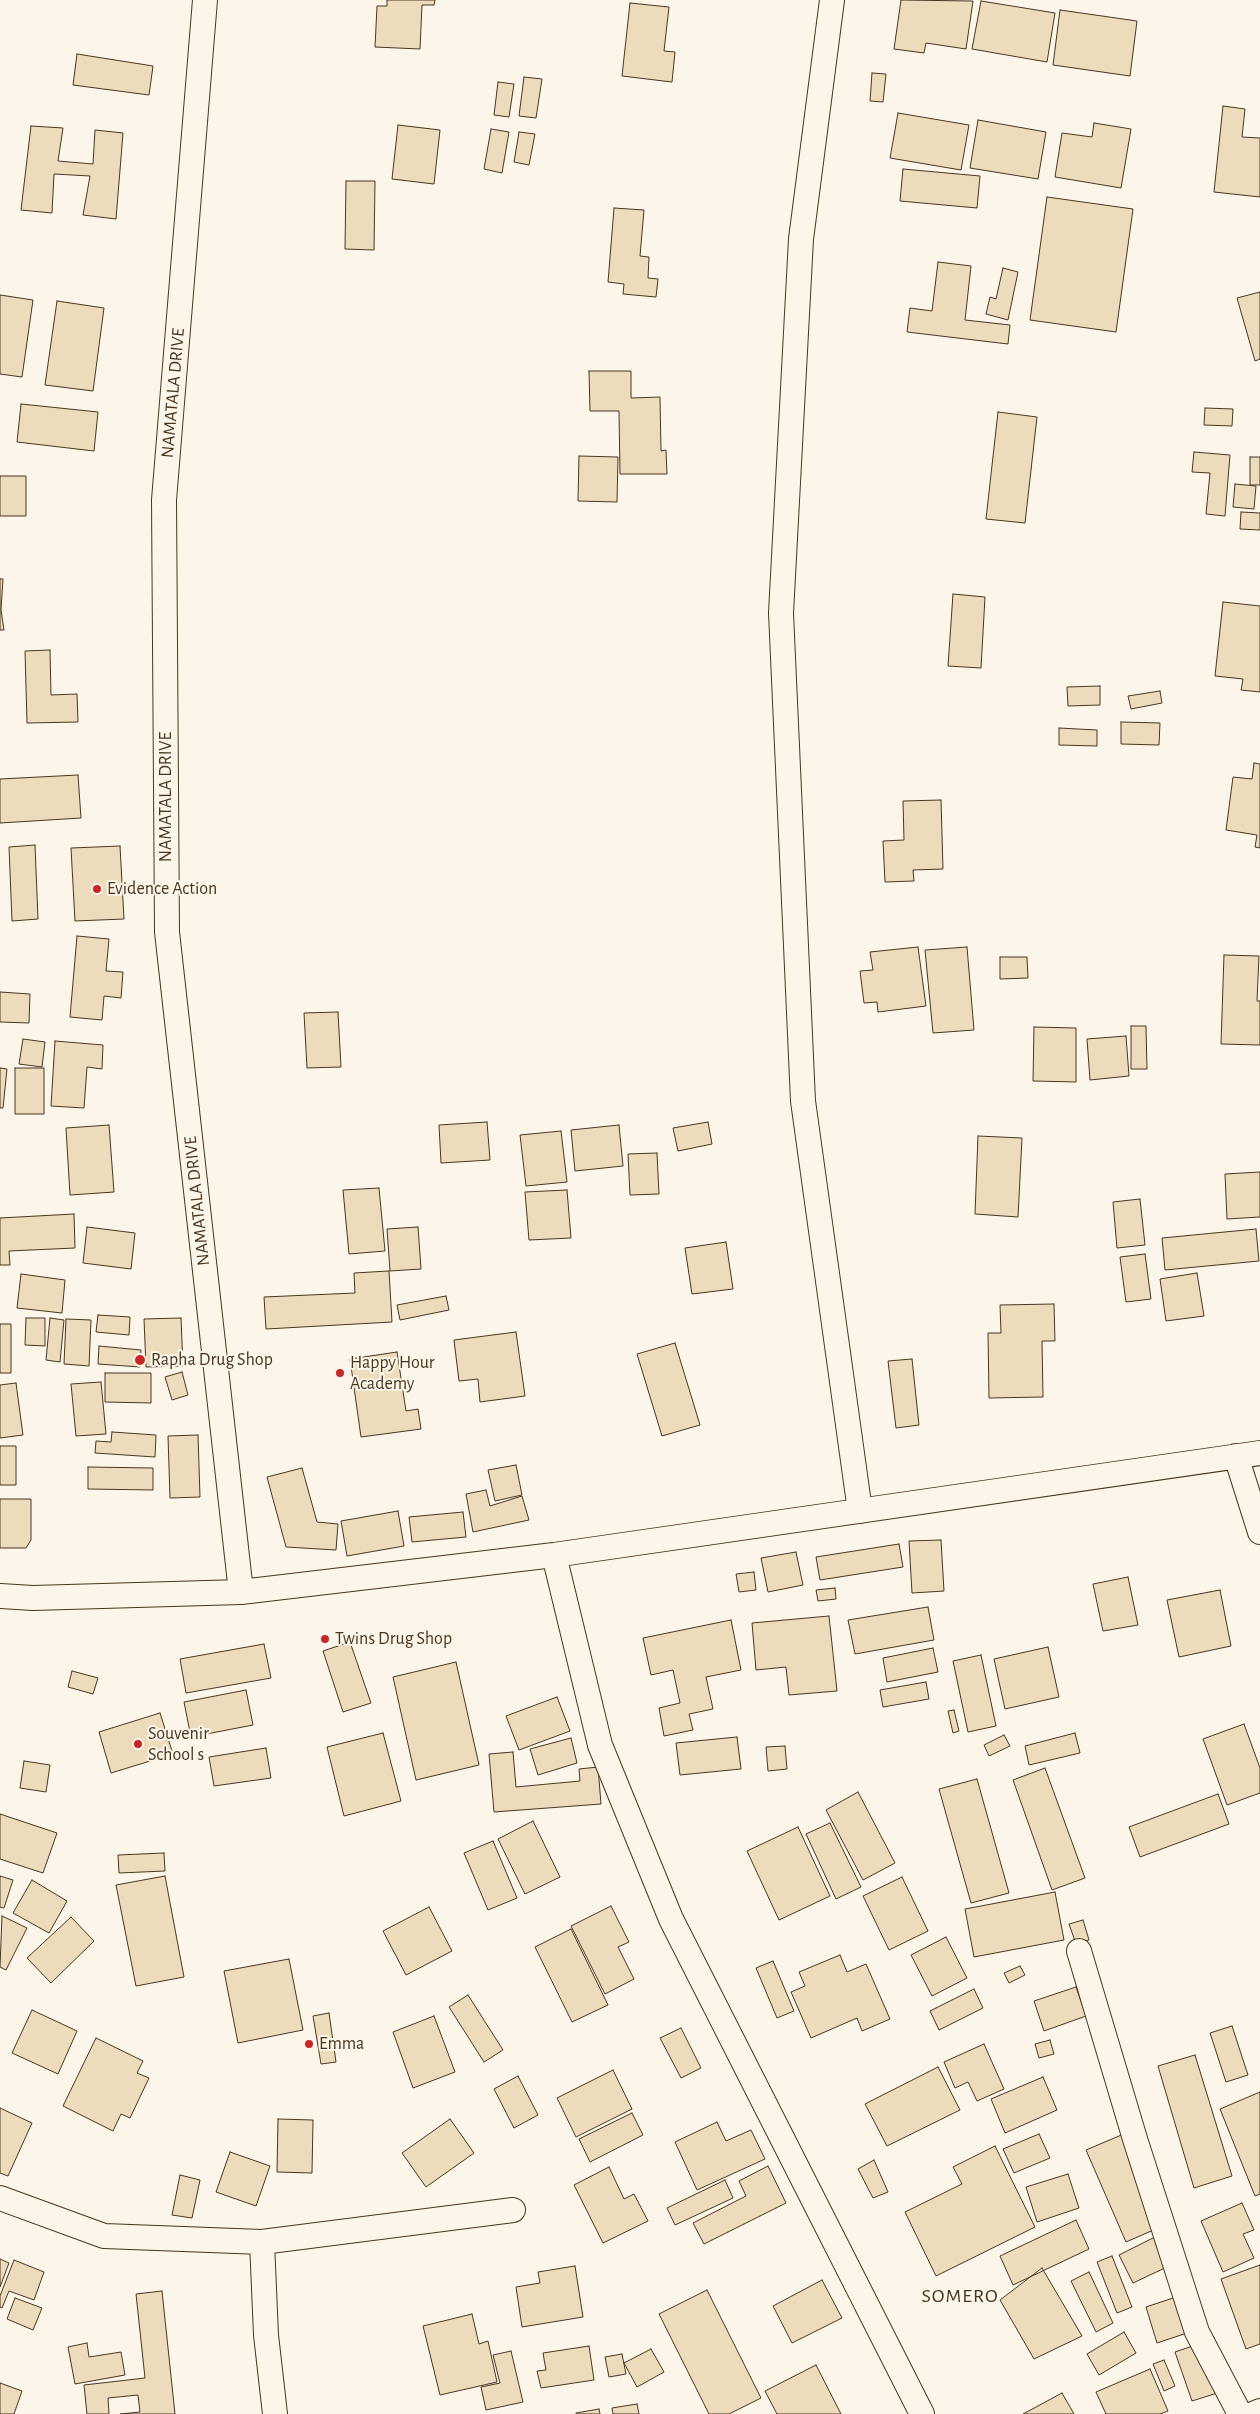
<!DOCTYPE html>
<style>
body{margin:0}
canvas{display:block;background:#fbf6e9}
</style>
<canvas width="1260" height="2414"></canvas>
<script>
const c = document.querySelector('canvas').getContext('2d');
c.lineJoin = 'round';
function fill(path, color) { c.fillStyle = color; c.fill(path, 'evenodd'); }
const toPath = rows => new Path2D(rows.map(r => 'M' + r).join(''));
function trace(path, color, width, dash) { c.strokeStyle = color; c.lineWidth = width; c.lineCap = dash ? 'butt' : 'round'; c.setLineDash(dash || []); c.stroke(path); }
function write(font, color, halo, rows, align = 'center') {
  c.font = font + ' "Alegreya Sans",sans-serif'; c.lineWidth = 4; c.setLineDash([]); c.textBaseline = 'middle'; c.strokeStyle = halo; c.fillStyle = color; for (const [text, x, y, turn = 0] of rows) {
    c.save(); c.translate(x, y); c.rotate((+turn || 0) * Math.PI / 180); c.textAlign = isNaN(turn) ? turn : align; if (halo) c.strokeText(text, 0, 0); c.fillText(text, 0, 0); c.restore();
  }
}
const building = toPath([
 [387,0,435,0,434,5,422,5,420,49,375,47,377,6,387,6,387,0],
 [901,0,973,1,966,49,926,43,924,53,894,49,901,0],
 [981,1,1055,13,1047,62,972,49,981,1],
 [630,3,669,7,664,51,675,52,672,82,622,76,630,3],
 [1060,10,1137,21,1130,76,1053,65,1060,10],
 [77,54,153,66,149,95,73,85,77,54],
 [872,73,886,74,883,102,870,101,872,73],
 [524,77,542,79,536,118,519,116,524,77],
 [498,82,514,84,509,117,494,115,498,82],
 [1223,106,1245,109,1242,137,1260,138,1260,197,1214,192,1223,106],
 [898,113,969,125,961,170,890,158,898,113],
 [978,120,1046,132,1038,179,970,168,978,120],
 [1094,123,1131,129,1121,188,1055,177,1062,133,1092,137,1094,123],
 [398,125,440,130,434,184,392,179,398,125],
 [31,126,63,128,58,161,93,164,95,130,123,133,116,219,83,215,90,176,54,174,52,213,21,210,31,126],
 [491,129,509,132,502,173,484,169,491,129],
 [519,132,535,134,529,165,514,162,519,132],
 [903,169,980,176,977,208,900,201,903,169],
 [346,181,375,181,374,250,345,249,346,181],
 [1047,197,1133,209,1116,332,1030,320,1047,197],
 [614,208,644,210,640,256,649,257,648,278,658,279,656,297,623,294,624,284,608,282,614,208],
 [938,262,971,266,965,320,1010,325,1008,344,907,332,910,308,932,311,938,262],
 [1003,268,1018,272,1008,320,986,314,990,297,996,299,1003,268],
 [1260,292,1260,359,1255,361,1237,298,1260,292],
 [0,295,33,300,22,377,0,374,0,295],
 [57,301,104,308,93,391,45,385,57,301],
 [589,371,631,371,631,398,660,397,661,451,666,450,667,474,620,474,619,411,590,411,589,371],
 [21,404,98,412,94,451,17,442,21,404],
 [1205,408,1233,409,1232,426,1204,425,1205,408],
 [998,412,1037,417,1025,523,986,519,998,412],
 [1194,452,1230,455,1225,516,1206,514,1210,473,1192,472,1194,452],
 [579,456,618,457,617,502,578,501,579,456],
 [1250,457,1260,457,1260,485,1250,485,1250,457],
 [0,476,26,476,26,516,0,516,0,476],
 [1235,484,1256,486,1254,509,1233,507,1235,484],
 [1241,512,1260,513,1260,530,1240,529,1241,512],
 [0,579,3,579,1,610,4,630,0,630,0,579],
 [953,594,985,597,981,668,948,666,953,594],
 [1223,602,1260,606,1260,692,1241,690,1243,679,1215,676,1223,602],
 [50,650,51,695,77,694,78,722,27,723,25,651,50,650],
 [1100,686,1100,705,1068,706,1067,687,1100,686],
 [1160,691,1162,703,1131,709,1128,696,1160,691],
 [1121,722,1160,723,1159,745,1121,744,1121,722],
 [1059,728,1097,730,1097,746,1059,745,1059,728],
 [1254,763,1260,764,1260,848,1255,847,1257,835,1226,830,1233,777,1252,779,1254,763],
 [78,775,81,818,0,823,0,779,78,775],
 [941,800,943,869,913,870,914,881,885,882,883,841,904,840,903,801,941,800],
 [35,845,38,919,12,921,9,847,35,845],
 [120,846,124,919,75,921,71,848,120,846],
 [77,936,109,939,106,971,123,972,121,998,104,996,102,1020,70,1017,77,936],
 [918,947,926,1006,878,1012,877,1002,864,1003,860,971,873,970,870,952,918,947],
 [967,947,974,1030,933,1033,925,950,967,947],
 [1224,955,1259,956,1257,1001,1260,1001,1260,1045,1221,1044,1224,955],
 [1000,957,1027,957,1028,978,1000,979,1000,957],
 [0,992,30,994,29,1023,0,1022,0,992],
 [338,1012,341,1067,307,1068,304,1013,338,1012],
 [1131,1026,1146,1026,1147,1069,1131,1069,1131,1026],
 [1034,1027,1076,1028,1076,1082,1033,1081,1034,1027],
 [1126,1036,1129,1076,1090,1080,1087,1039,1126,1036],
 [23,1039,45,1042,42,1067,19,1064,23,1039],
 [55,1041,103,1045,102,1069,87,1067,84,1108,51,1106,55,1041],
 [0,1068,7,1069,3,1108,0,1108,0,1068],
 [15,1068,44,1068,44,1114,15,1114,15,1068],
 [487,1122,490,1160,441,1163,439,1125,487,1122],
 [708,1122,712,1144,678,1151,673,1128,708,1122],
 [109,1125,114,1192,70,1195,66,1128,109,1125],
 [619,1125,623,1166,575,1171,571,1130,619,1125],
 [561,1131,567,1182,526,1186,520,1135,561,1131],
 [978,1136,1022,1138,1018,1217,975,1214,978,1136],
 [657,1153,659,1194,630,1195,628,1154,657,1153],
 [1260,1172,1260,1217,1227,1219,1225,1174,1260,1172],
 [379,1188,385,1251,349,1254,343,1190,379,1188],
 [567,1190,571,1238,529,1240,525,1192,567,1190],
 [1140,1199,1145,1245,1117,1248,1113,1202,1140,1199],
 [74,1214,75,1248,9,1251,10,1265,0,1265,0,1218,74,1214],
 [87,1227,135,1233,131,1269,83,1263,87,1227],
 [418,1227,421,1269,390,1271,387,1229,418,1227],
 [1256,1229,1259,1261,1165,1270,1162,1238,1256,1229],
 [726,1242,733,1289,692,1294,685,1248,726,1242],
 [1145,1254,1151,1299,1126,1302,1120,1257,1145,1254],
 [389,1271,392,1322,266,1329,264,1297,355,1293,354,1273,389,1271],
 [1197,1273,1204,1316,1166,1321,1160,1279,1197,1273],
 [21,1274,65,1280,62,1313,17,1308,21,1274],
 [446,1296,449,1310,400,1320,397,1305,446,1296],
 [1054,1304,1055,1341,1042,1341,1043,1397,989,1398,988,1333,1001,1333,1000,1305,1054,1304],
 [98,1315,130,1317,129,1335,96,1332,98,1315],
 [26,1318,45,1318,45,1346,25,1345,26,1318],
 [50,1318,64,1320,60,1362,46,1360,50,1318],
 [181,1318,183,1366,146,1367,144,1319,181,1318],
 [66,1319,91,1320,89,1366,64,1364,66,1319],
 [0,1324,11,1324,11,1373,0,1373,0,1324],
 [516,1332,525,1396,480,1402,478,1379,459,1381,454,1340,516,1332],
 [675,1343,700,1425,662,1436,637,1354,675,1343],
 [99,1346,141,1350,140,1367,98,1364,99,1346],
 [397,1352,406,1411,418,1409,421,1429,361,1437,350,1359,397,1352],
 [912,1359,919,1425,896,1428,888,1361,912,1359],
 [182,1372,188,1395,172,1400,165,1377,182,1372],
 [105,1373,151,1373,151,1403,105,1402,105,1373],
 [101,1382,106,1434,76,1436,71,1384,101,1382],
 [16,1383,23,1435,0,1438,0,1385,16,1383],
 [112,1432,156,1435,155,1457,95,1453,96,1441,111,1442,112,1432],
 [198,1435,200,1497,170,1498,168,1436,198,1435],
 [0,1446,16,1446,16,1485,0,1485,0,1446],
 [516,1465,522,1495,495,1501,488,1470,516,1465],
 [88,1467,153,1468,153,1490,88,1489,88,1467],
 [302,1468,317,1522,338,1524,336,1550,286,1547,267,1477,302,1468],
 [486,1490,490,1506,522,1496,529,1520,473,1532,466,1494,486,1490],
 [0,1499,31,1499,31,1540,26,1548,0,1548,0,1499],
 [398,1511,404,1546,347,1556,341,1521,398,1511],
 [463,1512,466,1537,412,1542,409,1517,463,1512],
 [941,1540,944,1591,912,1593,909,1541,941,1540],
 [899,1544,903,1567,820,1580,816,1557,899,1544],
 [796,1552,803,1585,768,1592,761,1558,796,1552],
 [754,1572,756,1590,739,1592,736,1574,754,1572],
 [1128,1577,1138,1625,1103,1631,1093,1584,1128,1577],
 [835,1588,836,1599,818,1601,816,1590,835,1588],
 [1220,1590,1231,1646,1179,1657,1167,1600,1220,1590],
 [928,1607,934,1640,855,1654,848,1620,928,1607],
 [829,1616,837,1691,789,1695,786,1667,756,1670,752,1623,829,1616],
 [731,1620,741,1670,706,1677,713,1709,689,1714,693,1730,664,1736,659,1708,680,1703,673,1670,651,1675,643,1638,731,1620],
 [350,1642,371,1703,343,1712,323,1651,350,1642],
 [264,1644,271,1678,186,1693,180,1659,264,1644],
 [1048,1647,1059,1697,1005,1709,994,1659,1048,1647],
 [933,1648,938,1672,887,1682,883,1658,933,1648],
 [981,1655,996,1726,968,1732,953,1661,981,1655],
 [456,1662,479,1765,416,1780,393,1677,456,1662],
 [72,1671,98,1678,93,1694,68,1687,72,1671],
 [926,1682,929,1699,883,1707,880,1690,926,1682],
 [246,1690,253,1725,191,1737,184,1702,246,1690],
 [557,1697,570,1731,519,1750,506,1716,557,1697],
 [954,1710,959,1731,953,1733,948,1711,954,1710],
 [160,1713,173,1754,111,1773,99,1732,160,1713],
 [1244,1724,1260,1768,1260,1793,1227,1805,1203,1739,1244,1724],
 [383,1733,401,1801,344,1816,327,1747,383,1733],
 [1075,1733,1080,1753,1029,1765,1025,1746,1075,1733],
 [1004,1735,1010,1746,989,1756,984,1745,1004,1735],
 [737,1737,741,1769,680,1775,676,1743,737,1737],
 [571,1738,577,1763,538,1775,530,1749,571,1738],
 [785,1746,787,1769,768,1771,766,1747,785,1746],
 [266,1748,271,1778,214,1786,209,1757,266,1748],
 [513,1752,516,1787,580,1781,579,1769,598,1767,601,1804,494,1812,489,1754,513,1752],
 [24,1761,50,1765,46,1792,20,1788,24,1761],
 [1045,1768,1085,1878,1052,1890,1013,1780,1045,1768],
 [977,1779,1009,1893,971,1903,939,1789,977,1779],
 [858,1792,895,1863,863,1880,826,1810,858,1792],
 [1218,1794,1229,1824,1140,1857,1129,1827,1218,1794],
 [0,1814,57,1833,43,1873,0,1859,0,1814],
 [533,1821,560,1877,525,1894,498,1839,533,1821],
 [830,1823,861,1887,836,1899,806,1834,830,1823],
 [798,1827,830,1896,779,1920,747,1851,798,1827],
 [493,1841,517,1898,488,1910,464,1853,493,1841],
 [164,1853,165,1871,119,1873,118,1855,164,1853],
 [0,1876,13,1880,4,1908,0,1907,0,1876],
 [165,1876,184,1977,136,1986,116,1885,165,1876],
 [902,1877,928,1931,889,1950,863,1896,902,1877],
 [32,1880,67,1901,49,1933,13,1913,32,1880],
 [1055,1892,1064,1940,974,1957,965,1909,1055,1892],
 [611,1906,629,1942,618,1947,634,1979,605,1994,571,1926,611,1906],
 [429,1907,452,1951,406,1975,383,1931,429,1907],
 [2,1916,27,1928,6,1970,0,1967,2,1916],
 [71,1917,94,1941,51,1983,27,1958,71,1917],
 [1083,1920,1089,1940,1076,1944,1069,1924,1083,1920],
 [571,1929,608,2005,572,2022,535,1947,571,1929],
 [946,1937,967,1978,932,1996,911,1955,946,1937],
 [840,1955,847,1972,866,1964,890,2019,862,2031,857,2018,811,2038,791,1992,805,1986,799,1972,840,1955],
 [289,1959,303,2030,238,2043,224,1971,289,1959],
 [773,1961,794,2011,777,2018,756,1968,773,1961],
 [1020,1966,1025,1975,1009,1983,1004,1973,1020,1966],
 [1076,1987,1086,2016,1044,2031,1034,2001,1076,1987],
 [974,1989,983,2008,939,2030,930,2011,974,1989],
 [468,1995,503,2050,484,2062,449,2007,468,1995],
 [32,2010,77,2031,58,2074,12,2053,32,2010],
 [329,2013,336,2062,321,2064,313,2016,329,2013],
 [434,2016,455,2072,413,2088,393,2032,434,2016],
 [1232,2026,1248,2075,1226,2082,1210,2033,1232,2026],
 [681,2028,701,2068,681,2078,660,2038,681,2028],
 [96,2038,143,2061,137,2073,149,2078,130,2118,121,2114,113,2131,63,2106,96,2038],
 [1050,2040,1054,2054,1039,2058,1035,2044,1050,2040],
 [984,2044,1004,2089,977,2101,968,2082,955,2088,944,2062,984,2044],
 [1195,2055,1232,2176,1194,2188,1158,2066,1195,2055],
 [938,2067,960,2110,887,2146,865,2104,938,2067],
 [613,2070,632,2109,576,2137,557,2098,613,2070],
 [518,2076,538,2115,514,2128,494,2089,518,2076],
 [1043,2077,1057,2110,1005,2133,991,2099,1043,2077],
 [1260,2092,1260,2194,1255,2196,1220,2109,1260,2092],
 [0,2108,32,2123,8,2176,0,2173,0,2108],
 [632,2113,643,2135,590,2162,579,2139,632,2113],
 [278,2119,313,2120,312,2173,277,2172,278,2119],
 [450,2119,474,2153,426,2187,402,2153,450,2119],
 [717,2122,726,2141,751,2130,765,2159,697,2190,675,2142,717,2122],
 [1126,2133,1165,2225,1126,2242,1086,2150,1126,2133],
 [1039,2134,1050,2158,1014,2173,1003,2149,1039,2134],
 [995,2146,1035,2227,936,2276,905,2212,962,2184,953,2167,995,2146],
 [230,2152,270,2166,256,2206,216,2192,230,2152],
 [874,2160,888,2192,873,2198,858,2169,874,2160],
 [768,2166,786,2203,704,2244,693,2223,746,2196,739,2181,768,2166],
 [609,2167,624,2199,634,2194,648,2221,603,2243,574,2185,609,2167],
 [1068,2174,1079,2208,1037,2222,1026,2187,1068,2174],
 [180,2175,200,2180,192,2218,172,2215,180,2175],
 [725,2180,733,2198,675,2225,667,2208,725,2180],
 [1242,2203,1254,2230,1243,2234,1254,2258,1223,2272,1201,2221,1242,2203],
 [1076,2220,1089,2249,1013,2285,1000,2256,1076,2220],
 [1155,2237,1169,2266,1133,2283,1119,2255,1155,2237],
 [1112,2256,1132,2307,1117,2313,1097,2262,1112,2256],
 [0,2259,9,2263,0,2287,0,2259],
 [14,2260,44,2272,34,2300,9,2291,2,2308,0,2307,0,2296,14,2260],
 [1260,2265,1260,2344,1246,2349,1221,2279,1260,2265],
 [575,2266,583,2317,522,2327,516,2287,540,2283,538,2272,575,2266],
 [1042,2268,1082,2336,1034,2359,1000,2300,1042,2268],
 [1089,2272,1113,2323,1096,2332,1071,2281,1089,2272],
 [822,2280,842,2318,792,2343,773,2306,822,2280],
 [707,2290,761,2398,729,2414,709,2414,659,2314,707,2290],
 [162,2291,175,2414,120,2414,140,2412,138,2395,108,2398,109,2414,87,2414,84,2385,145,2378,136,2294,162,2291],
 [1179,2296,1190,2332,1157,2343,1146,2307,1179,2296],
 [15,2298,42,2308,33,2330,7,2319,15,2298],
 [472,2314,479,2344,488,2341,497,2382,440,2395,423,2326,472,2314],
 [1124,2332,1136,2353,1099,2375,1087,2354,1124,2332],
 [1213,2339,1230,2389,1192,2401,1175,2352,1213,2339],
 [87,2343,89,2357,121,2352,125,2375,75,2384,68,2347,87,2343],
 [589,2346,594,2380,541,2388,537,2371,546,2370,543,2353,589,2346],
 [651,2349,664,2372,637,2387,624,2363,651,2349],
 [511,2351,523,2402,486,2410,481,2387,500,2383,493,2355,511,2351],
 [622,2354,626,2374,609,2377,605,2357,622,2354],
 [1164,2360,1175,2386,1164,2391,1153,2364,1164,2360],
 [816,2365,841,2414,777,2414,765,2391,816,2365],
 [1150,2369,1168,2411,1160,2414,1106,2414,1096,2392,1150,2369],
 [0,2383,22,2391,14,2414,0,2414,0,2383],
 [1062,2393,1074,2414,1023,2414,1062,2393],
 [637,2404,639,2414,613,2414,612,2408,637,2404],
 [599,2409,600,2414,576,2414,576,2413,599,2409]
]);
const minor = toPath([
 [205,0,164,500,167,932,241,1592],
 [832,0,801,239,781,613,803,1101,860,1511],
 [1236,1456,1260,1532],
 [554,1555,600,1745,671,1919,922,2414],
 [0,1596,33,1598,241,1592,554,1555,1260,1453],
 [1079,1951,1135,2139,1197,2332,1240,2414],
 [0,2198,104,2236,262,2242,513,2210],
 [262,2242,266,2335,275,2414],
 [1253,2414,1260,2411]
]);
const markers = [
 [97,889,5,"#c62828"],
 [140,1360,6,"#c62828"],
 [340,1373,5,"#c62828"],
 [325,1639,5,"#c62828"],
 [138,1744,5,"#c62828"],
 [309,2044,5,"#c62828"]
];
const streetNames = [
 ["NAMATALA DRIVE",173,393,-85],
 ["NAMATALA DRIVE",166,797,-90],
 ["NAMATALA DRIVE",197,1201,-96]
];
const poiNames = [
 ["Evidence Action",107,889],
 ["Rapha Drug Shop",151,1360],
 ["Happy Hour",350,1363],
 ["Academy",350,1384],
 ["Twins Drug Shop",335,1639],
 ["Souvenir",148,1734],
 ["School s",148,1755],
 ["Emma",319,2044]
];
const quarterNames = [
 ["SOMERO",960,2296]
];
fill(building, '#ecdcbc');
trace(building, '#4a3520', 1);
trace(minor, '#4a3520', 26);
trace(minor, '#fbf6e9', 24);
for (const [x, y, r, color] of markers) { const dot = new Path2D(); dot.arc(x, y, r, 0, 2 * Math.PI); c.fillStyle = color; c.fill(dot); trace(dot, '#fbf6e9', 2); }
write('18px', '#4a3520', '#fbf6e9', streetNames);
write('18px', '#4a3520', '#fbf6e9', poiNames, 'left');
c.letterSpacing = '1px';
write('20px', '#4a3520', '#fbf6e9', quarterNames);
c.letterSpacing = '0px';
</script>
